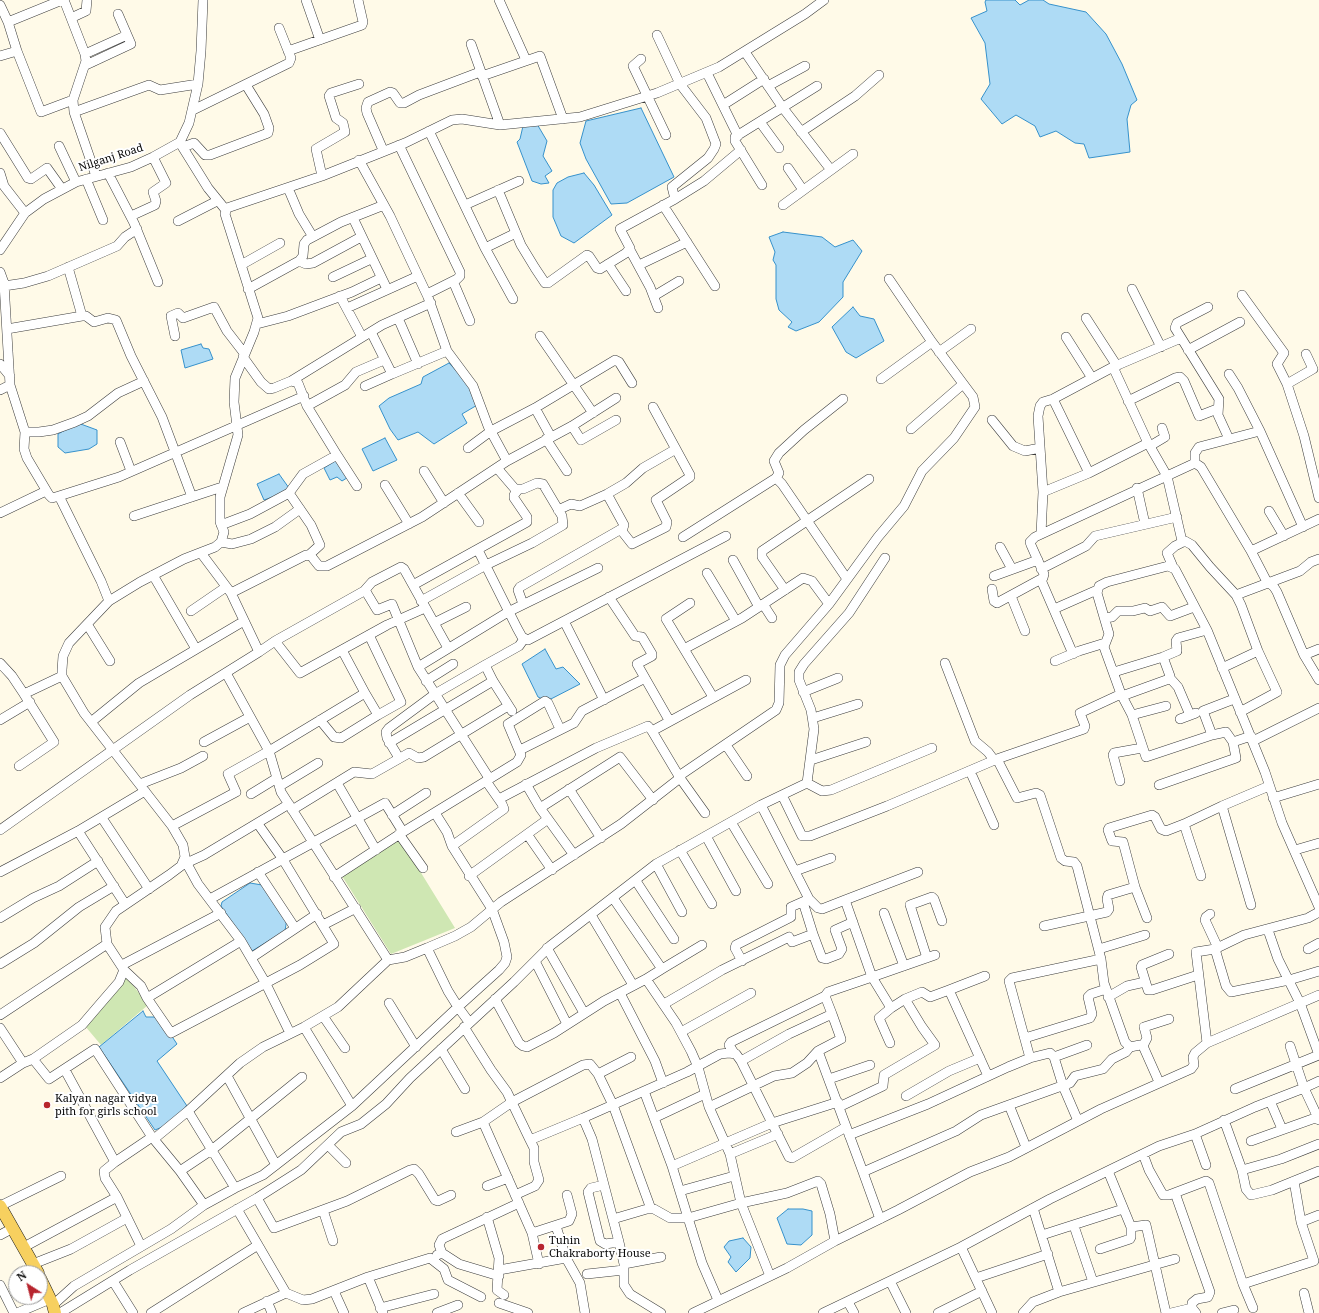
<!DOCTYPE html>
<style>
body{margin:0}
#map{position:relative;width:1319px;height:1313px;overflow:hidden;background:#fffae8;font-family:"Noto Serif",serif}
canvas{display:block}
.north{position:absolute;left:8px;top:1265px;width:40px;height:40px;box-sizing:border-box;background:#fff;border:1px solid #9d9d9d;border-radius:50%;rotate:324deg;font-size:11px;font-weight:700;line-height:16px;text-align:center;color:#0a0a0a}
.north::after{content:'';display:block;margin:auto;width:14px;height:18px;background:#b7252e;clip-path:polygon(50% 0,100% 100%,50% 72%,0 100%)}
</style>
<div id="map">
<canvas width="1319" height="1313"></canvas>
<div class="north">N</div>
</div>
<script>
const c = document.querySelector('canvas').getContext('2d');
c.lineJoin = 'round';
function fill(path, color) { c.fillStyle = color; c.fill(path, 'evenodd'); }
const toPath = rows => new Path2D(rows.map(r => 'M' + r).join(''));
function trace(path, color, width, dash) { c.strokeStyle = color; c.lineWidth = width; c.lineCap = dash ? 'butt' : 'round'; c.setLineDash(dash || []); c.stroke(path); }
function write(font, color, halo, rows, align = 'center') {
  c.font = font + ' "Noto Serif",serif'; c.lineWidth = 4; c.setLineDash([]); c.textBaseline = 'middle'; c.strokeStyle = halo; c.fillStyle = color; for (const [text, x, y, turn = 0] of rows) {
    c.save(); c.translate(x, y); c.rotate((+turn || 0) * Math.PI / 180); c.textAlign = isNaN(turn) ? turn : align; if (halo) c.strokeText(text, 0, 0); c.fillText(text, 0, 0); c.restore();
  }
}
const green = toPath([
 [399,837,455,928,391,954,342,876],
 [126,976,148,1005,101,1045,85,1026]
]);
const water = toPath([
 [986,0,1015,0,1020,5,1029,0,1043,0,1049,4,1086,12,1106,34,1122,64,1137,100,1131,105,1127,119,1130,152,1089,158,1084,144,1075,143,1056,131,1040,137,1035,126,1016,115,1002,124,981,99,990,84,985,43,971,18,987,11,985,2,986,0],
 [641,108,674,177,627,203,611,204,586,159,580,143,586,121,641,108],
 [537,124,547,141,543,156,552,171,545,176,549,183,541,184,532,181,517,142,520,139,523,126,537,124],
 [584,173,594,185,612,215,574,243,561,236,553,217,553,190,557,183,568,177,584,173],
 [783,232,822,237,835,247,853,240,862,251,843,282,843,297,819,322,796,331,788,327,792,322,779,310,776,299,776,265,773,260,775,252,769,237,783,232],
 [853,307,860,316,874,319,884,341,856,358,846,352,832,327,853,307],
 [201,344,203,348,209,349,213,359,185,368,181,350,201,344],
 [449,363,466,381,479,404,462,414,467,423,434,444,418,432,398,440,390,429,379,406,389,398,421,384,423,377,449,363],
 [78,423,97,430,97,444,89,449,65,453,58,447,58,434,78,423],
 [385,438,397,460,373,471,362,449,385,438],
 [337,460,350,476,342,481,337,477,330,480,324,468,337,460],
 [279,474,289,488,281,494,264,500,257,484,279,474],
 [545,649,556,669,563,667,580,684,547,701,538,697,522,664,545,649],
 [250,883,262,885,287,918,285,931,252,951,221,906,222,902,250,883],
 [143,1011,146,1017,159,1017,177,1044,157,1061,187,1106,167,1125,155,1130,99,1047,143,1011],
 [788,1209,803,1209,812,1211,812,1235,801,1245,787,1244,777,1218,788,1209],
 [743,1238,751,1247,750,1258,736,1272,728,1262,731,1257,724,1247,729,1241,743,1238]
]);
const minor = toPath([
 [64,0,71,18],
 [87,0,86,11,71,18,85,54,86,61,73,100,74,112,96,176],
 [306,0,320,40],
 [499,0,526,60],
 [0,5,8,22,17,51],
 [8,22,62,0],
 [657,35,680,84,706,118,716,144,714,149,708,158,672,187,675,199],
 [471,44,500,125],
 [288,51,362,25,363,22,358,0],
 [745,52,783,108,831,170],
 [85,54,127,35],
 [0,56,17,51,41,112,73,100],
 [641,59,633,66,666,135],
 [86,65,131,44,118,14],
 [707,73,738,136],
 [482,76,540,56,563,119],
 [768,86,805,66],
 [723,105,764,79],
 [193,110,289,63,291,58,279,28],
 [74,112,149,85,160,90,198,84],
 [760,122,779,148],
 [429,131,485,248,513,299],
 [801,132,855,96,879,75],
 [0,133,28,178,31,179,47,168,62,189],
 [180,143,208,188,225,209],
 [399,145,460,272,460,276,457,279,427,294],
 [59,146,76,182],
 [183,147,194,143,205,155,210,155,268,133,269,128,264,114,246,85],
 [383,150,367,113,366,108,368,102,390,92,393,93,400,103,404,103,419,95,480,72],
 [359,160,390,216,428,297,447,351,473,386,488,426,507,461],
 [788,168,803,190],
 [0,173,4,186,25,213],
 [108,173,134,223,158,282],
 [322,176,316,149,345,132,343,123,336,118,329,96,331,93,359,84],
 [86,179,103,220],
 [762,185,735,141,735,137,817,86],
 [288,188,299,214,313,237],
 [498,190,521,245,535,268,545,283,548,283,587,255,589,256,597,268,600,269,626,253,630,248,620,229,675,199,704,181,741,150],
 [465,205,519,181],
 [663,205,715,286],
 [783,205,853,154],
 [131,216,155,205,156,201,153,192,166,183,153,157],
 [353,218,387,289],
 [178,221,217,201],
 [485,248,516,233],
 [0,250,25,213,44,199,76,182,131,167,153,157,180,142,189,123,198,84,201,51,203,0],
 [630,250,650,287,658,308],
 [299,261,306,264,313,263,361,237],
 [608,264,626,291],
 [241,265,280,243],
 [639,265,687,242],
 [68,267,82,316],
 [0,272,4,283,10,385],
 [333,277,371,259],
 [453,281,470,321],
 [4,286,24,283,48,276,117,246,125,237,137,229],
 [248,289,299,261,303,256,304,244,307,240,341,222,384,205],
 [1132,289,1161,347],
 [1242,295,1284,353,1277,364,1287,384,1304,436,1319,498],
 [340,296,362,337],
 [654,296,679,281],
 [1208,307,1177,323,1175,328,1219,399,1218,415,1229,439],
 [347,308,418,276],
 [398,318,418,364],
 [1086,318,1117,366],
 [257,324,288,316,352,292,381,278],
 [7,329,82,316,86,316,94,322,108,318,116,320,131,356,162,417,192,497],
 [371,332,392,374,447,351],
 [175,336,171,316,178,313,183,318,214,307,227,331,244,353],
 [540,336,593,413],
 [1066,337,1092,378],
 [1188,350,1240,322],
 [939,352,971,329],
 [243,357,261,382,269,389,274,388,291,381,298,383,307,406,337,455],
 [0,364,10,376],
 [1229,374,1238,388,1260,431,1303,527],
 [881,379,932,342],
 [291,381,382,325,431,303],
 [1287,384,1313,369,1306,354],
 [365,386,392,374],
 [0,390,10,385,25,432,24,449,27,458,49,495,52,498,59,496,101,581,109,601],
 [1053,399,1089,473],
 [1128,401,1175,378,1180,377,1184,381,1199,416,1217,409],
 [307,406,345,385,356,372,384,360],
 [535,408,551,437],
 [992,420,1013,446,1025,451,1040,448],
 [572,426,581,440,616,420],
 [911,429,963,384],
 [25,432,39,432,53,430,75,422,88,416,118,393,144,381],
 [546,439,567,471],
 [120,442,131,471],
 [1148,443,1167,476,1182,541],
 [1150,446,1165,437,1162,428],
 [468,448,491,431,535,408,615,360,619,362,632,383],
 [1195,463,1195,453,1199,447,1260,431],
 [424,471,444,503],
 [776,478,779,473,774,461,779,453,804,430,843,399],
 [385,485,409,524],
 [1137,488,1145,524],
 [1043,492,1089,473,1148,443,1113,367],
 [289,493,311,525,320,545,309,555],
 [458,493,479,522],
 [59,496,119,477,304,396],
 [558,510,571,504,580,506,607,494,626,483,643,468,676,449],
 [1269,511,1284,536],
 [0,513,46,491],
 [134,516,222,487],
 [221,525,250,514,289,493,303,474,337,455,357,486],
 [621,530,632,544,666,527,667,522,656,500,690,477,690,475,653,407],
 [1041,534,1043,492,1038,416,1040,406,1043,402,1053,399,1113,367,1181,338],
 [683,537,776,478,782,484,847,579],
 [221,542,232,544,251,539,275,527,300,509],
 [1000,547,1012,569],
 [478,550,517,628,522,637,528,640,726,536],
 [1251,551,1319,519],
 [201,553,231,593],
 [733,560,759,607],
 [1173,567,1167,553,1175,546,1185,541,1192,545,1210,567,1236,595,1241,605,1258,651,1222,668],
 [1041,569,1086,546,1095,536,1177,517],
 [707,573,736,621],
 [153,575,196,649],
 [994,576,1038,560],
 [1041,580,1073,654],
 [413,585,527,522,527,517,514,498,514,495,518,490],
 [992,589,994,601,997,603,1043,578,1044,574,1031,545,1030,542,1035,537,1195,463,1201,467,1251,551,1266,580,1274,587,1277,592,1304,655,1319,680],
 [365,590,377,610,392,604,418,667,489,778],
 [785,590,762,557,762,551,869,479],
 [1236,595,1300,571,1311,562,1319,559],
 [1011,596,1025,631],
 [609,597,635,636,642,637,652,654,652,656,637,664,669,720],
 [421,601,486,565,532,543,563,525,562,516,543,484,537,483,523,489,515,489,497,468],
 [690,603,666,619,713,697],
 [523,604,518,590,520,587,623,528,624,525,607,494],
 [763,604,772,618],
 [425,608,387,625,300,673,275,641,259,652,231,593,306,555,311,556,319,566,327,566,422,517,507,461,572,426,616,398],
 [1054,609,1097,590],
 [191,611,226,587],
 [1105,618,1112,617,1118,611,1133,611,1145,608,1150,611,1162,607,1170,616,1194,607],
 [564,621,604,700],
 [434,623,466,607],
 [87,624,110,661],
 [275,641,364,591,372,582,401,567,404,569,448,648],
 [684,649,742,618,803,578,812,581,829,604],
 [1304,655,1319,649],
 [1163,657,1177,651,1176,641,1178,638,1207,630],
 [1055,661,1079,651,1105,643],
 [0,663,12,676,24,694,62,676],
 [945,663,975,741,988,752,994,760],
 [418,667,508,612,598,568],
 [1114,672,1163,657,1170,676,1169,679,1122,696],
 [226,673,269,751,365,693,342,650],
 [1170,678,1178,687,1190,715],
 [426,681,453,664],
 [803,692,838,678],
 [365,693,378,715,401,702,369,635],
 [1234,699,1203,711,1212,735,1146,757,1132,715,1121,694,1104,647,1109,634,1097,593,1099,586,1107,582,1168,566,1175,569,1207,630,1265,772,1282,823,1319,907],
 [512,711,493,681,485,665,519,646,524,639],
 [1240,712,1277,692,1258,651],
 [1132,715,1166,706],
 [813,718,858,704],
 [1180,719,1196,713],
 [0,720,30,702],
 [320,720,334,737,341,738,378,715],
 [91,722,139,683,244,621],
 [652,731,746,680],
 [1212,735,1226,732,1233,742,1251,736],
 [1253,741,1319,708],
 [204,742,250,717],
 [389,743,493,681],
 [726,745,747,776],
 [520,750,574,723,582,711,645,678],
 [399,758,387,738,386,732,389,728,435,694,485,665],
 [997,759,1017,798,1036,793,1040,795,1061,858,1065,861,1074,862,1077,866,1101,959,1104,983,1125,1042,1130,1047,1140,1045,1143,1046,1159,1082],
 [811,760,866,742],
 [19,766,54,742,24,694],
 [970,771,994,825],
 [679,776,776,710,779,703,780,665,785,655,829,604,878,537,904,506,922,471,954,438,975,407,973,397,932,342,889,279],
 [1120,781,1113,755,1114,753,1142,748],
 [337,783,376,850],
 [807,783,822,791,831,790,932,748],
 [140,784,181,768,203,756],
 [526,784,540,808,574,855],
 [1159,785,1236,758,1233,742],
 [280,786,318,763],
 [569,789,601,838],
 [251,794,277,778],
 [782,795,802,836,810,836,887,806,997,759,1084,729,1085,726,1080,713,1121,694],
 [1273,798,1319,784],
 [499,799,596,748,648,726,652,731,680,778,705,813],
 [761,805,809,899,818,908,822,909,845,900,872,977,935,955],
 [1222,806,1269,786],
 [540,808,620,757,653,800],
 [292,810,354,772,372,774,409,753,418,758,424,757,508,706],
 [435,813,447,832,452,846],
 [392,815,426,793],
 [102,818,149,889],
 [731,822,768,884],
 [1184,824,1201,876],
 [0,830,190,695,259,652],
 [78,831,125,904],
 [399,834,423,868],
 [527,834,552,870],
 [706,836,736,891],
 [680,850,712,904],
 [1295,850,1319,843],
 [187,864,198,884,241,941,265,982,290,1033],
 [656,864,682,912],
 [182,865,204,855,289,804],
 [795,871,831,858],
 [0,872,78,831,145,791],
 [258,872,295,928],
 [469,876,548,819],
 [334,877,403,832],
 [636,881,674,939],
 [1135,887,1147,918],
 [613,898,662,969,702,945],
 [210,899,385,803,403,832,517,762,521,755,508,724,545,701,548,703,560,729],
 [845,900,918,872],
 [803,902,813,934],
 [884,913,904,966],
 [1210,914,1206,917,1205,920,1218,948],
 [591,915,633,985],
 [0,918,33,898,59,886,98,861],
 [323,925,356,908],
 [1044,926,1107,912,1109,909,1107,899,1108,895,1135,887,1123,842,1112,841,1108,830,1109,828,1152,815,1155,817,1161,829,1166,831,1184,824,1222,806,1251,905],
 [1268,930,1278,959,1300,1003,1319,1055],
 [547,948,584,1013],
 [1099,949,1145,935],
 [1215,949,1226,986,1231,992,1289,980,1319,971],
 [1308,949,1319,943],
 [1169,954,1142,965,1141,967,1148,990,1152,990,1198,975],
 [251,958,317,914],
 [927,958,910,905,932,897,934,899,942,921],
 [388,960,405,957,427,948],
 [535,961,567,1024],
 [742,961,735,948,736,945,791,917,791,907,809,899],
 [0,964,34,943,79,907,114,886],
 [122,965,221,913],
 [662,969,646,979,676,1023,691,1051,698,1067,709,1107,774,1076,792,1073,807,1063,818,1051,863,1172,956,1131,981,1115,1070,1083,1075,1076,1103,1069,1112,1059,1126,1052,1130,1047],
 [124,970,141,986,147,998,241,941],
 [949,990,985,976],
 [620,993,655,1061,663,1083],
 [1108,997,1127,986,1145,982],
 [147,998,171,1033,300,965,334,944,282,858,258,824],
 [495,999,519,1043,523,1046,527,1047,554,1033,604,1001,646,979],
 [905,999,922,992,930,997,949,990,988,1076],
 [389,1003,416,1047],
 [664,1004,722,970,789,937,792,942,813,934,822,958,826,959,839,954,842,949,835,930,853,922],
 [0,1015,107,944],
 [323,1016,345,1048],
 [469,1022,458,1007,499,970,505,963,507,957,504,942,492,909,452,846,504,809,502,804,486,781],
 [304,1027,352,1106],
 [464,1027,491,1070,507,1092,530,1140,583,1118],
 [0,1028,23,1063],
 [681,1032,751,993],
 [1025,1038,1090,1018,1092,1014,1088,997,1091,994,1106,989],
 [890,1043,879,1018,891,1008],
 [1207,1043,1196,952,1215,949,1244,935,1308,918,1319,912],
 [1143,1046,1147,1038,1144,1027,1169,1019],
 [1290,1046,1304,1088,1319,1081],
 [441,1049,465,1089],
 [818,1051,841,1039,832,1014],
 [734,1053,729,1045,731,1042,825,996],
 [1054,1057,1087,1045],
 [1030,1058,1009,981,1012,978,1101,959],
 [33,1059,49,1079,95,1049,152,1137,115,1162,65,1070],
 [598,1074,631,1057],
 [227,1076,276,1165],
 [0,1078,23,1063,33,1059,82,1025,100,1004,119,982,124,970,107,944,105,927,116,911,169,875,181,866,185,857,183,845,172,826,84,713,62,676,62,670,63,656,69,643,109,601,140,582,184,559,215,547,221,542,224,532,220,522,220,497,238,435,234,402,235,378,254,332,258,318,225,214,227,208,322,176,405,143,452,120,462,119,500,125,580,117,657,93,719,67,805,14,824,0],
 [829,1079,870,1065],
 [1235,1089,1319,1055],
 [644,1091,672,1166,702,1263,718,1300],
 [906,1096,949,1071,980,1058],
 [1270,1101,1282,1129],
 [1009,1105,1026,1147],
 [709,1107,730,1154,741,1203,770,1276],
 [839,1107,883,1086,884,1075,935,1045,922,1027,905,999,891,1008,872,977,828,992,825,996,832,1014,789,1034,741,1061,789,1157,792,1158,846,1127],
 [188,1111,235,1188,263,1175,352,1106,458,1007,448,991,427,948,455,936,471,927,501,902,621,824,680,778],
 [654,1118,705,1094],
 [1224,1120,1242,1170,1246,1189,1251,1195,1272,1190,1319,1171],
 [483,1122,532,1233,539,1264],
 [456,1132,483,1122,512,1102,583,1065,590,1064,598,1074,613,1105,651,1209],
 [1195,1134,1206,1165],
 [849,1135,928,1104,1008,1067,1030,1058,1050,1053,1054,1057,1063,1086,1078,1121],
 [154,1139,188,1111,240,1063,263,1047,304,1027,338,1007,388,960,281,792,269,751,228,774,236,792,172,826],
 [1251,1141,1318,1117],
 [328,1145,346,1163],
 [730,1154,778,1134],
 [1143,1154,1149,1170,1163,1195,1169,1195,1206,1181,1209,1183,1243,1284,1314,1261,1301,1222,1294,1181],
 [115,1162,104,1171,105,1178,117,1197,141,1246],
 [672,1166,772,1123,838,1102],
 [1242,1170,1281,1159,1319,1144],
 [180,1171,213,1149,302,1077],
 [863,1172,880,1219],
 [604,1185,591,1188,588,1192,600,1241,605,1244,619,1242],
 [487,1186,508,1178],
 [680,1191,734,1176],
 [1175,1193,1210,1292,1208,1297,1197,1299,1192,1303,1192,1308],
 [515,1195,535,1186,539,1180,534,1162,534,1148,530,1140],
 [257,1198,274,1228,347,1201,410,1170,414,1169,419,1174,435,1200,438,1201,451,1195],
 [204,1205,235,1188],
 [0,1206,61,1176],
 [1033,1208,1059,1292,1175,1259],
 [237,1209,286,1293,303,1300,312,1299,368,1277],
 [323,1210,333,1241],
 [487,1217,499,1258,497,1290,504,1295],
 [613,1219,647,1209,654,1209,670,1218,688,1218,741,1203,787,1193,818,1181,821,1184,830,1214,835,1241],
 [1301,1222,1319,1215],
 [556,1226,566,1258,580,1283,585,1313],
 [1074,1226,1093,1282],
 [1131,1227,1146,1225,1166,1313],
 [532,1233,569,1221,572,1214,567,1195],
 [0,1235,13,1228],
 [1042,1235,1123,1209],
 [24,1247,117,1197],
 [1100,1249,1130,1239,1131,1237,1131,1227,1108,1171],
 [442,1253,439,1245,442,1239,519,1203],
 [437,1255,442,1253,459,1264,499,1276],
 [33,1264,71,1249,127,1218],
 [624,1264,661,1257],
 [499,1270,566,1258],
 [587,1274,624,1270],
 [976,1278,1048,1254],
 [113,1281,133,1313],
 [890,1281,906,1313],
 [1243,1284,1253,1308],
 [0,1285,14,1313],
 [334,1291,344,1313],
 [1304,1293,1309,1313],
 [267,1301,272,1313],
 [848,1302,854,1313],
 [499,1303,528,1313],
 [53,1305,74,1286,171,1229,204,1205,180,1171,152,1137],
 [380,1308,434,1294],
 [17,1313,50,1299],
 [60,1313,130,1270,257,1198,301,1170,341,1132,361,1124,386,1104,410,1078,514,982,550,946,656,864,761,805,807,783,814,729,811,710,799,680,799,672,804,664,849,613,885,558],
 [151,1313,258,1245],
 [243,1313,286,1293],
 [383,1313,368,1277,430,1258,444,1269,448,1280,481,1297],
 [437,1313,458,1305],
 [661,1313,630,1294,624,1285,624,1264,619,1242,592,1139,583,1118,687,1072,720,1054,729,1053,736,1054,741,1061],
 [693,1313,787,1268,835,1241,898,1210,970,1172,1009,1157,1101,1109,1191,1069,1194,1065,1193,1057,1195,1053,1207,1043,1319,995],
 [823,1313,961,1247],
 [938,1313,982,1291],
 [992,1313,961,1247,1050,1199,1159,1146,1195,1134,1255,1107,1304,1088,1319,1120],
 [1023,1313,1033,1302,1059,1292],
 [1171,1313,1192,1308,1196,1313],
 [1222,1313,1234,1310]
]);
const major = toPath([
 [0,1206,38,1273],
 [40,1278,53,1305,55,1313]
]);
const markers = [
 [47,1105,4,"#b7252e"],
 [541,1247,4,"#b7252e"]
];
const streetNames = [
 ["Nilganj Road",111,158,-18]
];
const poiNames = [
 ["Kalyan nagar vidya",55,1099],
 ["pith for girls school",55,1112],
 ["Tuhin",549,1241],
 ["Chakraborty House",549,1254]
];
fill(green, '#cfe7b3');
fill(water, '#aedbf5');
trace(water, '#3691cb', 1);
trace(minor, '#3d3d3d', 10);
trace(major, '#1b1b1b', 13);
trace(minor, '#fff', 9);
trace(major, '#f7d05f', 12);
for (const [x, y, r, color] of markers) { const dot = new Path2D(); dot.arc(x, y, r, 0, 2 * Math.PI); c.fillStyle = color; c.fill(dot); trace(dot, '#fff', 1.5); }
write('11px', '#0a0a0a', '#fff', streetNames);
write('11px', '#0a0a0a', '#fff', poiNames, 'left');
</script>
